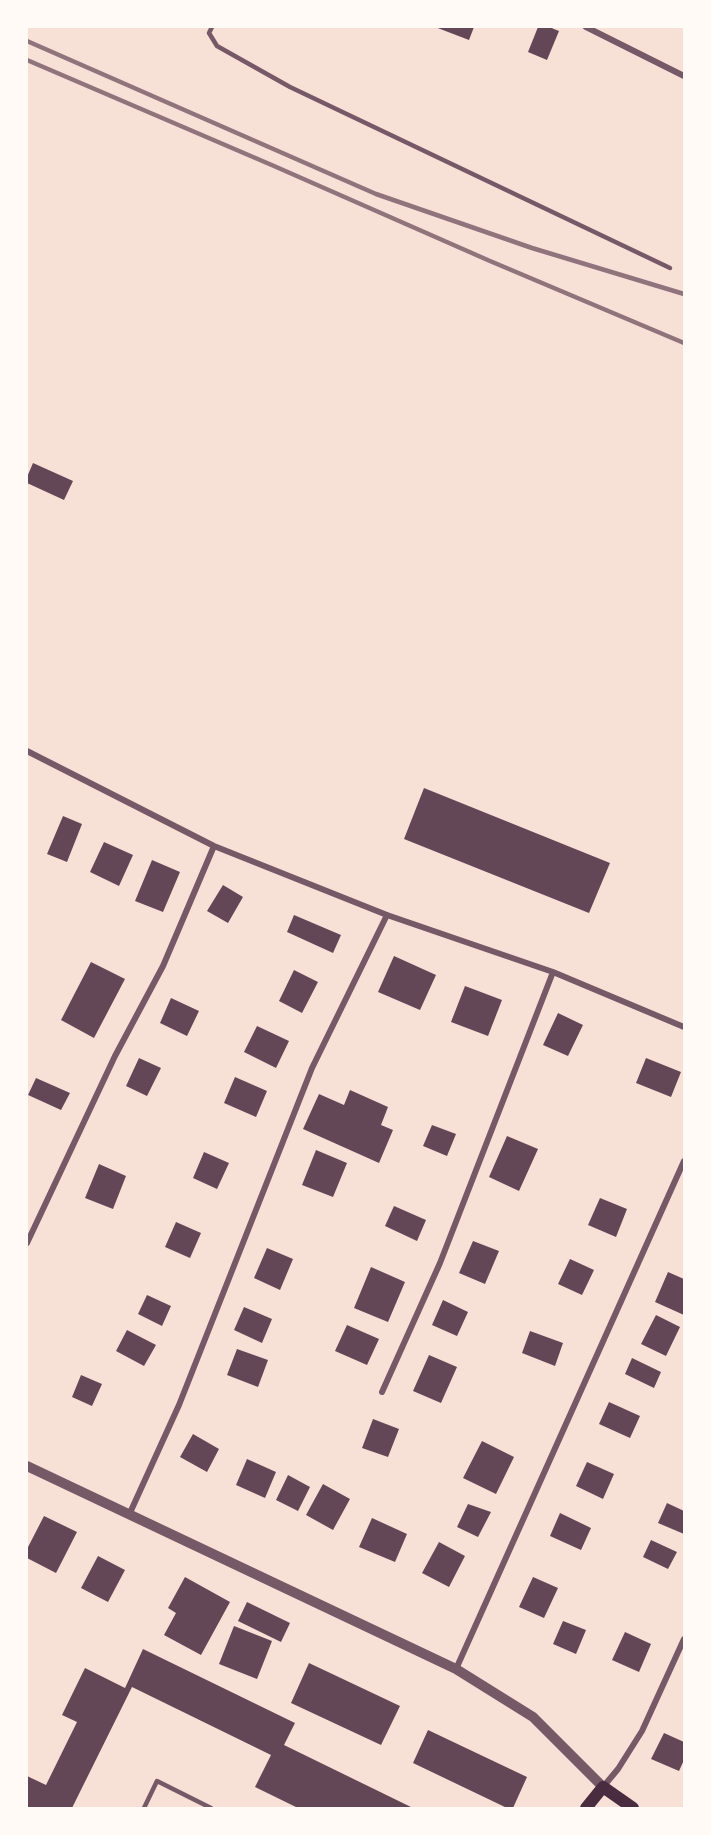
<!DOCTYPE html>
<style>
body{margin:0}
#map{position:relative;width:711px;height:1835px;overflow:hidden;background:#f7e1d7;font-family:Raleway,sans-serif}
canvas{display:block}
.frame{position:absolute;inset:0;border:28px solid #fffaf5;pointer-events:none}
</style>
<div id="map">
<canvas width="711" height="1835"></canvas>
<div class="frame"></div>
</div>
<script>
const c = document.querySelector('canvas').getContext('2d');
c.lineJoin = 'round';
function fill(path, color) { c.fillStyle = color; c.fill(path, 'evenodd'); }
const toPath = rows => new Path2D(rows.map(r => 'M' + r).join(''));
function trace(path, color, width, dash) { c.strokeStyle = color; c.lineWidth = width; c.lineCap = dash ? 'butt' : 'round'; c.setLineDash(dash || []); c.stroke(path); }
const building = toPath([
 [435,27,474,27,469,40],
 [538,27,549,27,559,31,547,60,528,52],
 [33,463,73,481,64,500,27,483,27,477],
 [424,788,610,863,589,913,404,839],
 [63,816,82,824,67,862,47,854],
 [104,842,133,855,119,886,90,872],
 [152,860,180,872,163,912,135,901],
 [223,885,243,897,228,923,207,911],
 [294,915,341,935,333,953,287,932],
 [394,956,436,975,420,1010,378,992],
 [91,962,125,979,94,1038,61,1020],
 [294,970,318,982,302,1013,279,1001],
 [465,986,502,1000,488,1036,451,1022],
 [171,998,199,1011,187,1036,160,1023],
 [558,1013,583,1025,568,1056,543,1045],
 [257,1026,289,1041,276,1068,244,1052],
 [139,1058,161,1068,147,1096,126,1086],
 [646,1058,681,1072,671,1097,636,1083],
 [235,1077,267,1091,256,1117,224,1103],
 [36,1078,70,1093,61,1110,28,1095],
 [350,1090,388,1107,381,1125,393,1130,379,1163,303,1129,319,1094,344,1105],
 [432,1125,456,1134,447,1156,423,1146],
 [507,1136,538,1149,519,1191,489,1177],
 [316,1150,347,1163,333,1197,302,1185],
 [204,1152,229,1163,217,1189,193,1178],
 [99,1164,126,1176,113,1209,85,1198],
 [600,1198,627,1209,616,1237,588,1225],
 [394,1206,426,1220,417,1241,385,1226],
 [176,1222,201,1233,190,1258,165,1247],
 [473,1241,499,1251,485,1284,459,1273],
 [267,1248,293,1259,280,1290,254,1278],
 [570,1259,594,1270,582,1295,558,1284],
 [371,1267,405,1282,388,1322,354,1308],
 [668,1272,684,1279,684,1315,655,1302],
 [147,1295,171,1306,162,1326,138,1314],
 [443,1300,468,1312,457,1336,432,1325],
 [244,1307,272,1319,262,1343,234,1330],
 [656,1315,680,1327,666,1356,641,1344],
 [347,1325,379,1339,367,1365,335,1351],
 [127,1330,156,1345,144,1366,116,1351],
 [530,1331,563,1343,555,1366,522,1353],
 [237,1349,268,1360,258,1387,227,1375],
 [429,1355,457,1367,441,1403,413,1391],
 [632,1358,661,1372,654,1388,625,1374],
 [81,1375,102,1384,92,1406,72,1397],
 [609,1402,640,1416,630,1438,599,1424],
 [373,1419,399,1429,388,1457,362,1448],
 [193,1434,219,1449,207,1472,180,1457],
 [482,1441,514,1457,496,1494,463,1478],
 [247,1459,276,1472,265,1498,236,1485],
 [587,1462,614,1474,603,1499,576,1486],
 [288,1475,310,1487,298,1511,276,1500],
 [323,1484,350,1499,333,1530,306,1515],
 [667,1503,684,1511,684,1534,658,1523],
 [468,1504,491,1512,478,1537,457,1527],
 [560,1513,591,1528,581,1550,550,1536],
 [44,1516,77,1532,56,1573,27,1558,27,1549],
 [372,1518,407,1534,395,1562,359,1547],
 [651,1540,677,1552,668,1569,643,1557],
 [439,1542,465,1556,449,1587,422,1573],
 [98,1556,125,1570,108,1602,81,1588],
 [185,1577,230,1602,201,1655,164,1635,176,1613,168,1608],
 [533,1577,558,1588,544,1618,519,1607],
 [247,1602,290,1623,281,1642,238,1621],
 [563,1621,586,1630,576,1654,553,1644],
 [234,1626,272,1641,257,1679,219,1664],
 [625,1632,651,1644,639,1672,612,1660],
 [143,1649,295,1723,284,1745,413,1808,298,1808,255,1787,271,1755,132,1687,72,1808,27,1808,27,1776,46,1785,77,1722,62,1715,85,1668,125,1688],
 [309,1663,400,1706,381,1745,291,1703],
 [428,1730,527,1777,513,1808,507,1808,413,1763],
 [664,1733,684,1742,684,1760,679,1771,651,1759]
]);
const service = toPath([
 [212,27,209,33,217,46,290,87,670,268],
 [144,1808,157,1781,211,1808]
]);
const minor = toPath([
 [586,27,684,76],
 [27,751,214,846,387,915,553,972,684,1027],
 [27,1243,115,1056,163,966,214,846],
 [382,1392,440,1263,553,972],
 [129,1515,179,1405,312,1068,387,915],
 [456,1669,684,1161],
 [603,1787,618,1769,642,1731,684,1639]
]);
const tertiary = toPath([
 [27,1466,456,1669,533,1717,603,1787]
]);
const secondary = toPath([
 [586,1808,603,1787,633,1808]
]);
const rail = toPath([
 [27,41,376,194,532,248,684,294],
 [27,60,274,166,490,261,684,343]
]);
fill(building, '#644757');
trace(service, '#755966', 4.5);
trace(minor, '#755966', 6);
trace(tertiary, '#755966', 10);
trace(secondary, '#4a2c40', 12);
trace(rail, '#8f747c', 4.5);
</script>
